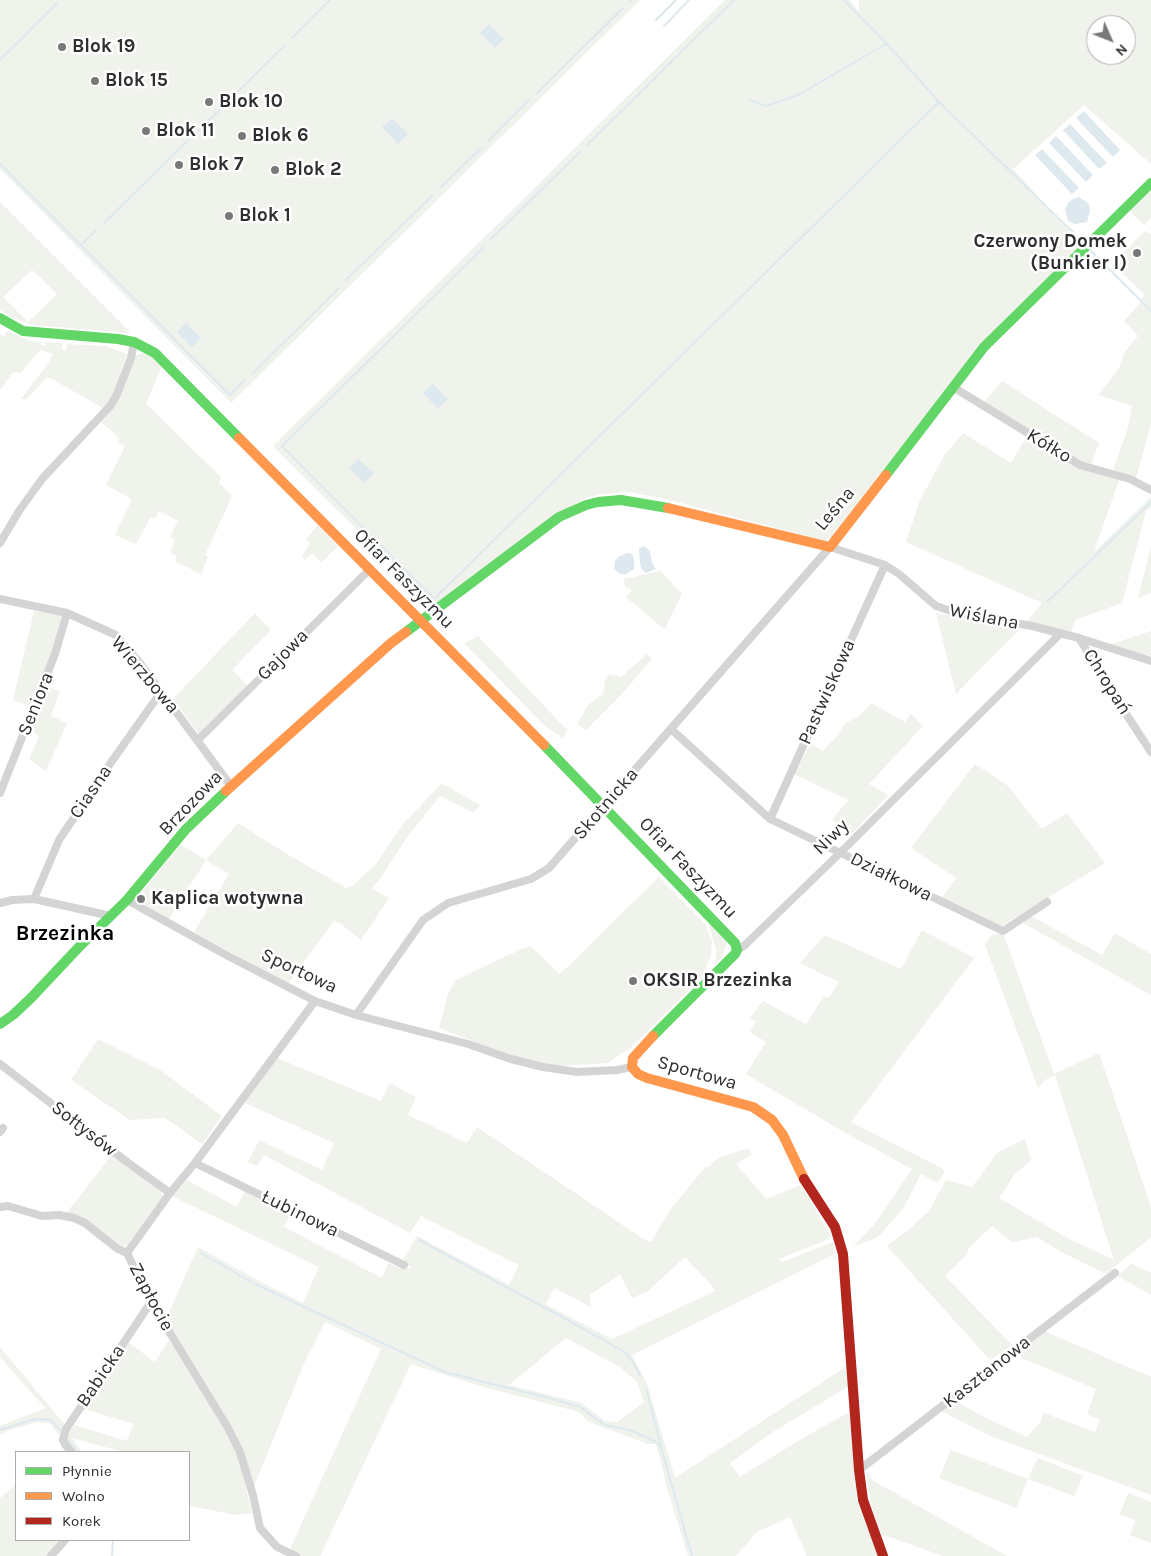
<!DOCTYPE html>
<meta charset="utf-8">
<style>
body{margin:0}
#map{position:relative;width:1151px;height:1556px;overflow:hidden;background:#fff;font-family:Karla,sans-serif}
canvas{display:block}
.legend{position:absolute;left:15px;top:1451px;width:175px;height:90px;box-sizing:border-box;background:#fff;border:1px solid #acacac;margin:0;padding:6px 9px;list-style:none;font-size:15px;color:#2f2f2f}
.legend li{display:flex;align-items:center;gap:10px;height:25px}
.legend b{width:25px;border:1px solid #acacac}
.north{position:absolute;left:1086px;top:15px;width:50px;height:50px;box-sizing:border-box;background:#fff;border:1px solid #acacac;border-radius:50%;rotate:134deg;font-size:14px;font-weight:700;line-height:20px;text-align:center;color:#2f2f2f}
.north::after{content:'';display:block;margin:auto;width:18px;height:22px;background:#787878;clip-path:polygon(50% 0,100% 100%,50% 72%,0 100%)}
</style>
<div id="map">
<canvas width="1151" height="1556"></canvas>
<ul class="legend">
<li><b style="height:6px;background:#63d668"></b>Płynnie</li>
<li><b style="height:6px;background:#ff974d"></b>Wolno</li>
<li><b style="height:6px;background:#b3261e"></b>Korek</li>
</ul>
<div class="north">N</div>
</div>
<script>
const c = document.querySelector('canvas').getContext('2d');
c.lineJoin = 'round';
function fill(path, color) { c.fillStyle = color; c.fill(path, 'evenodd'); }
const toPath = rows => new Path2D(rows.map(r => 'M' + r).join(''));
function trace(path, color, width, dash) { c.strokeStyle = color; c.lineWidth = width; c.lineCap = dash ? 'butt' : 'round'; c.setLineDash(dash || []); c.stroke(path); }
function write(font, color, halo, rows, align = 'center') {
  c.font = font + ' Karla,sans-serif'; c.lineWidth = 5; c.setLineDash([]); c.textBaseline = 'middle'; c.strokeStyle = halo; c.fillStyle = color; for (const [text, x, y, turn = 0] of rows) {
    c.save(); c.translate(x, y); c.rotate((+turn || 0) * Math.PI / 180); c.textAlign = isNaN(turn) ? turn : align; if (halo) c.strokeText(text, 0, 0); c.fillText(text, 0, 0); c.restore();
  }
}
const green = toPath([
 [0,0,640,0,231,403,0,169],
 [725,0,850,0,859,12,859,0,1151,0,1151,164,1084,105,1013,169,1082,245,985,339,832,537,825,541,666,499,629,492,601,494,586,498,551,517,434,606,273,446],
 [1096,25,1126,25,1126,55,1096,55],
 [1151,189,1151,218,1144,225,1129,211],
 [0,202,128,330,129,333,32,325,8,316,0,310],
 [32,270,57,294,28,322,3,297],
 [1145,231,1151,234,1151,424,1136,478,1113,470,1128,428,1132,406,1098,395,1118,370,1125,352,1138,336,1124,321,1139,304,1144,294,1112,263],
 [7,331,31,341,41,342,41,345,45,346,45,342,62,343,62,350,66,350,67,344,106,346,127,354,114,392,105,409,50,378,46,378,27,399,21,399,49,362,53,354,40,350,21,373,13,372,0,390,0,334,4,336],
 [141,353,151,356,162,366,146,404,221,477,219,483,232,496,205,555,208,557,201,574,175,561,177,556,170,552,175,540,170,537,178,521,159,511,155,518,150,518,136,544,115,535,132,499,106,485,125,446,118,442,119,438,115,434,101,422,108,412,133,357],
 [1002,381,1099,443,1091,465,1080,462,984,402],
 [963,433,1011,463,1027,436,1078,467,1119,480,1094,552,1151,497,1151,507,1146,511,1122,603,1075,620,1071,632,1026,622,1042,603,906,542,920,500,944,456],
 [318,525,338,546,321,563,313,553,305,560,302,556,310,544,306,539],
 [1151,546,1151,593,1138,598],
 [660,571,682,594,665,629,660,626,626,597,632,590,625,586,624,579],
 [34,611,60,615,61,620,54,651,32,707,13,700],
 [255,613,271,630,232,670,248,686,199,734,173,699],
 [936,613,1021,628,956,694],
 [1151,631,1151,656,1109,645],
 [478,636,567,730,563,738,545,726,464,643],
 [647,654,652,659,621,695,586,730,577,724,588,705,603,694,605,680,609,674,621,677],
 [46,686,60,691,51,716,67,723,46,771,29,759,39,737,29,726],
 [871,703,905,722,911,714,923,726,869,784,888,795,853,833,832,820,848,800,794,774,811,743,823,751,837,736,845,723,858,717],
 [975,764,1007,785,1042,829,1067,813,1105,863,1001,926,994,924,941,899,956,878,911,848],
 [441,784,450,787,455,791,480,805,474,813,440,796,405,840,380,879,372,888,389,898,361,940,340,923,334,921,288,984,194,932,229,874,206,860,169,919,145,905,143,891,180,844,206,860,238,823,287,854,346,888,352,886,375,865,404,823],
 [659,877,705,924,712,941,711,956,701,978,630,1048,608,1063,559,1066,511,1056,439,1028,448,994,456,980,506,956,530,946,560,974],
 [1031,916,1102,955,1115,933,1151,954,1151,995,1023,923],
 [708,923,723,937,727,942,723,955,716,964,716,949],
 [922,930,974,958,851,1122,945,1170,938,1183,921,1174,904,1207,878,1237,853,1247,877,1221,912,1169,844,1132,746,1074,766,1042,750,1032,756,1021,750,1018,763,1001,806,1024,824,996,829,998,839,982,800,963,825,935,901,969],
 [1003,933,1054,1074,1099,1053,1151,1207,1151,1237,1106,1274,1061,1252,1037,1237,1012,1242,992,1226,969,1248,966,1255,945,1276,1012,1345,990,1360,887,1246,908,1230,929,1211,946,1180,972,1187,997,1153,1025,1139,1031,1160,1015,1174,999,1198,1071,1240,1114,1260,1055,1075,1045,1080,1038,1088,985,945,992,935],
 [98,1039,160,1070,222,1116,202,1144,165,1118,130,1120,71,1080],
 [277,1058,381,1101,390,1083,416,1097,408,1115,467,1143,477,1127,645,1240,651,1242,670,1210,706,1166,708,1168,718,1158,748,1148,752,1154,736,1164,766,1199,801,1185,831,1236,829,1239,779,1259,782,1262,833,1242,835,1254,632,1355,647,1384,675,1478,847,1366,849,1386,776,1430,730,1463,740,1477,798,1441,849,1412,857,1501,879,1556,807,1556,790,1517,757,1532,736,1556,688,1556,667,1488,656,1444,648,1444,589,1422,579,1412,480,1386,411,1364,320,1556,300,1556,290,1549,381,1349,325,1322,305,1361,253,1489,240,1446,166,1319,198,1247,263,1283,303,1303,319,1267,172,1196,187,1180,237,1207,245,1190,291,1213,284,1227,382,1278,388,1263,399,1268,411,1268,403,1260,417,1236,509,1285,519,1265,421,1216,410,1233,264,1155,257,1166,248,1162,259,1140,322,1170,334,1143,245,1103],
 [685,1257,713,1287,715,1291,612,1339,545,1304,555,1288,591,1307,590,1295,620,1274,632,1298,648,1291],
 [566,1338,620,1367,637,1382,644,1402,617,1422,605,1421,582,1403,509,1385],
 [112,1155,160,1191,163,1196,126,1247,122,1246,93,1225,67,1212],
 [1131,1263,1151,1273,1151,1295,1118,1276],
 [1044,1331,1151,1377,1151,1495,993,1437,941,1411,955,1401,984,1417,1027,1437,1040,1423,1044,1413,1095,1432,1100,1420,1087,1414,1096,1389,1021,1358,1016,1353],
 [169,1340,223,1424,238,1453,252,1513,237,1515,189,1506,189,1452,123,1452,72,1438,82,1452,72,1452,67,1445,67,1432,69,1433,74,1425,127,1441,134,1424,84,1409,128,1342,155,1362],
 [0,1347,65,1425,60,1437,50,1423,37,1422,9,1430,0,1435,0,1426,45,1408,0,1357],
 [951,1450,1028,1479,1038,1458,1083,1476,1074,1496,1028,1479,1016,1508,939,1478],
 [867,1471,870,1479,1007,1556,943,1556,881,1534,871,1504,867,1479],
 [16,1485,16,1540,62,1540,48,1556,0,1556,0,1498],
 [1128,1493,1151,1502,1151,1543,1130,1535,1135,1520,1120,1514]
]);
const water = toPath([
 [489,24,504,39,495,48,480,33],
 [1084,111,1120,150,1113,157,1076,118],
 [392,118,408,134,398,144,382,127],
 [1070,124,1107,163,1099,169,1063,130],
 [1056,136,1093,175,1086,182,1049,143],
 [1042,149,1079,188,1072,194,1035,155],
 [1079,197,1089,204,1090,211,1087,222,1075,224,1068,221,1065,210,1068,203,1073,199],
 [186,323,201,338,192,347,177,332],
 [433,384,448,399,438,409,423,393],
 [358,459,374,473,365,483,349,469],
 [644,546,650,551,652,563,656,569,646,573,642,570,640,563,639,548],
 [627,553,632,554,634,559,634,569,626,574,620,574,614,569,615,561,618,557]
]);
const stream = toPath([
 [844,0,887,44,939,102,1083,242],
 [630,1,631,0],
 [656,20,676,0],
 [664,26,689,0],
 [292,38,330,0],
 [0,60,57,3],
 [537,93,623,8],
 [750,100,766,106,798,95,886,44],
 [198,131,284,46],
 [488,141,529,100],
 [587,145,734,0],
 [0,164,230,395,245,380],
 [440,188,480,149],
 [104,223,190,138],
 [490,240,580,152],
 [81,245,96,230],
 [483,248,282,446,434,599,939,102],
 [1090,250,1151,311],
 [346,280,432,196],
 [253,373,339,288],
 [1047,602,1151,502],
 [419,1240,564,1318,623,1351,633,1362,640,1375],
 [201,1253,257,1285,445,1372,556,1400],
 [646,1388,661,1446],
 [559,1401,580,1407,605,1425,630,1430,654,1441,661,1447,692,1556],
 [0,1430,31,1420,42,1419,51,1420,61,1431],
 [66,1437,77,1452],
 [112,1556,113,1540]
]);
const street = toPath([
 [953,387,1080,465,1130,479,1151,490],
 [0,543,19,511,42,479,111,405,117,394,131,358,134,342],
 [0,599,67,613,116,635,139,662,231,786],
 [1079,638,1117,700,1151,752],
 [671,729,770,819,1003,931,1047,902],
 [198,740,369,570],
 [0,793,55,654,67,613],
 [770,819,885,565],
 [34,899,59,840,112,761,161,692],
 [127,900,228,956,315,1001,356,1015,468,1044,511,1059,543,1067,577,1072,617,1070,632,1067],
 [0,903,12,900,34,899,111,916],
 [737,950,745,945,840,853,1061,633],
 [356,1015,423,920,448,903,531,879,549,868,830,547,885,565,899,574,936,606,954,612,1032,626,1079,638,1151,661],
 [0,1064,127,1162,170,1193],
 [0,1132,3,1128],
 [195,1163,404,1265],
 [0,1207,8,1206,42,1216,59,1215,74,1218,85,1223,118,1249,127,1253],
 [127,1253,151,1302,228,1428,240,1452,253,1495,260,1528,277,1547,296,1556],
 [127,1253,170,1193,195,1163,315,1001],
 [71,1452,65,1444,63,1440,66,1429,151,1302],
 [859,1470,1115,1273],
 [51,1556,65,1540]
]);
const fast = toPath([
 [0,318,23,331,118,339,134,342,155,353,239,438],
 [886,475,984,347,1151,183],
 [406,632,559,517,586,505,598,502,621,500,668,508],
 [544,745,735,943,737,950,735,954,653,1036],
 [0,1024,13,1015,31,998,79,947,127,900,186,829,226,791]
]);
const slow = toPath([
 [239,438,544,745],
 [668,508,830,547,886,475],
 [226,791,391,643,406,632],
 [653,1036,633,1058,632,1067,638,1074,647,1078,753,1107,772,1120,783,1135,804,1179]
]);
const jam = toPath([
 [804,1179,835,1227,843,1254,859,1470,863,1500,883,1556]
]);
const markers = [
 [62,47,5,"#787878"],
 [95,81,5,"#787878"],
 [209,102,5,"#787878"],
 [146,131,5,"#787878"],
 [242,136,5,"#787878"],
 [179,165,5,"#787878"],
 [275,170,5,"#787878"],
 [229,216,5,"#787878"],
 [1137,253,5,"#787878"],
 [141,899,5,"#787878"],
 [633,981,5,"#787878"]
];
const poiNames = [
 ["Blok 19",72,47],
 ["Blok 15",105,81],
 ["Blok 10",219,102],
 ["Blok 11",156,131],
 ["Blok 6",252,136],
 ["Blok 7",189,165],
 ["Blok 2",285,170],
 ["Blok 1",239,216],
 ["Czerwony Domek",1127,242,"right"],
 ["(Bunkier I)",1127,264,"right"],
 ["Kaplica wotywna",151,899],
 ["OKSIR Brzezinka",643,981]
];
const streetNames = [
 ["Kółko",1049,446,31],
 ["Leśna",835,509,-50],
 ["Ofiar Faszyzmu",404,579,45],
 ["Wiślana",984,617,11],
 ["Gajowa",283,655,-45],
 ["Wierzbowa",145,675,50],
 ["Chropań",1107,682,58],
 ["Pastwiskowa",827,692,-66],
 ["Seniora",36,704,-68],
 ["Ciasna",91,792,-56],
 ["Brzozowa",191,803,-46],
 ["Skotnicka",606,804,-49],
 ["Niwy",831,837,-45],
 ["Ofiar Faszyzmu",688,868,46],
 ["Działkowa",891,877,26],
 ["Sportowa",299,971,25],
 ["Sportowa",697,1073,16],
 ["Sołtysów",84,1129,38],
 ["Łubinowa",300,1214,26],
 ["Zapłocie",151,1297,62],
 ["Kasztanowa",987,1372,-38],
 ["Babicka",101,1376,-56]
];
const quarterNames = [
 ["Brzezinka",65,934]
];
fill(green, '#f0f2ec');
fill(water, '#dde9ef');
trace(stream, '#dde9ef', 2);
trace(street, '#d4d4d4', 8);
trace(fast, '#63d668', 10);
trace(slow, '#ff974d', 10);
trace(jam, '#b3261e', 10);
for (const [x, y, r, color] of markers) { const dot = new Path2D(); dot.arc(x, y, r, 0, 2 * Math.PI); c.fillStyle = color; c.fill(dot); trace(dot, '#fff', 2); }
write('bold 19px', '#2f2f2f', '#fff', poiNames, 'left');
write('19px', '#2f2f2f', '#fff', streetNames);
write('bold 21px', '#000', '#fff', quarterNames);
</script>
